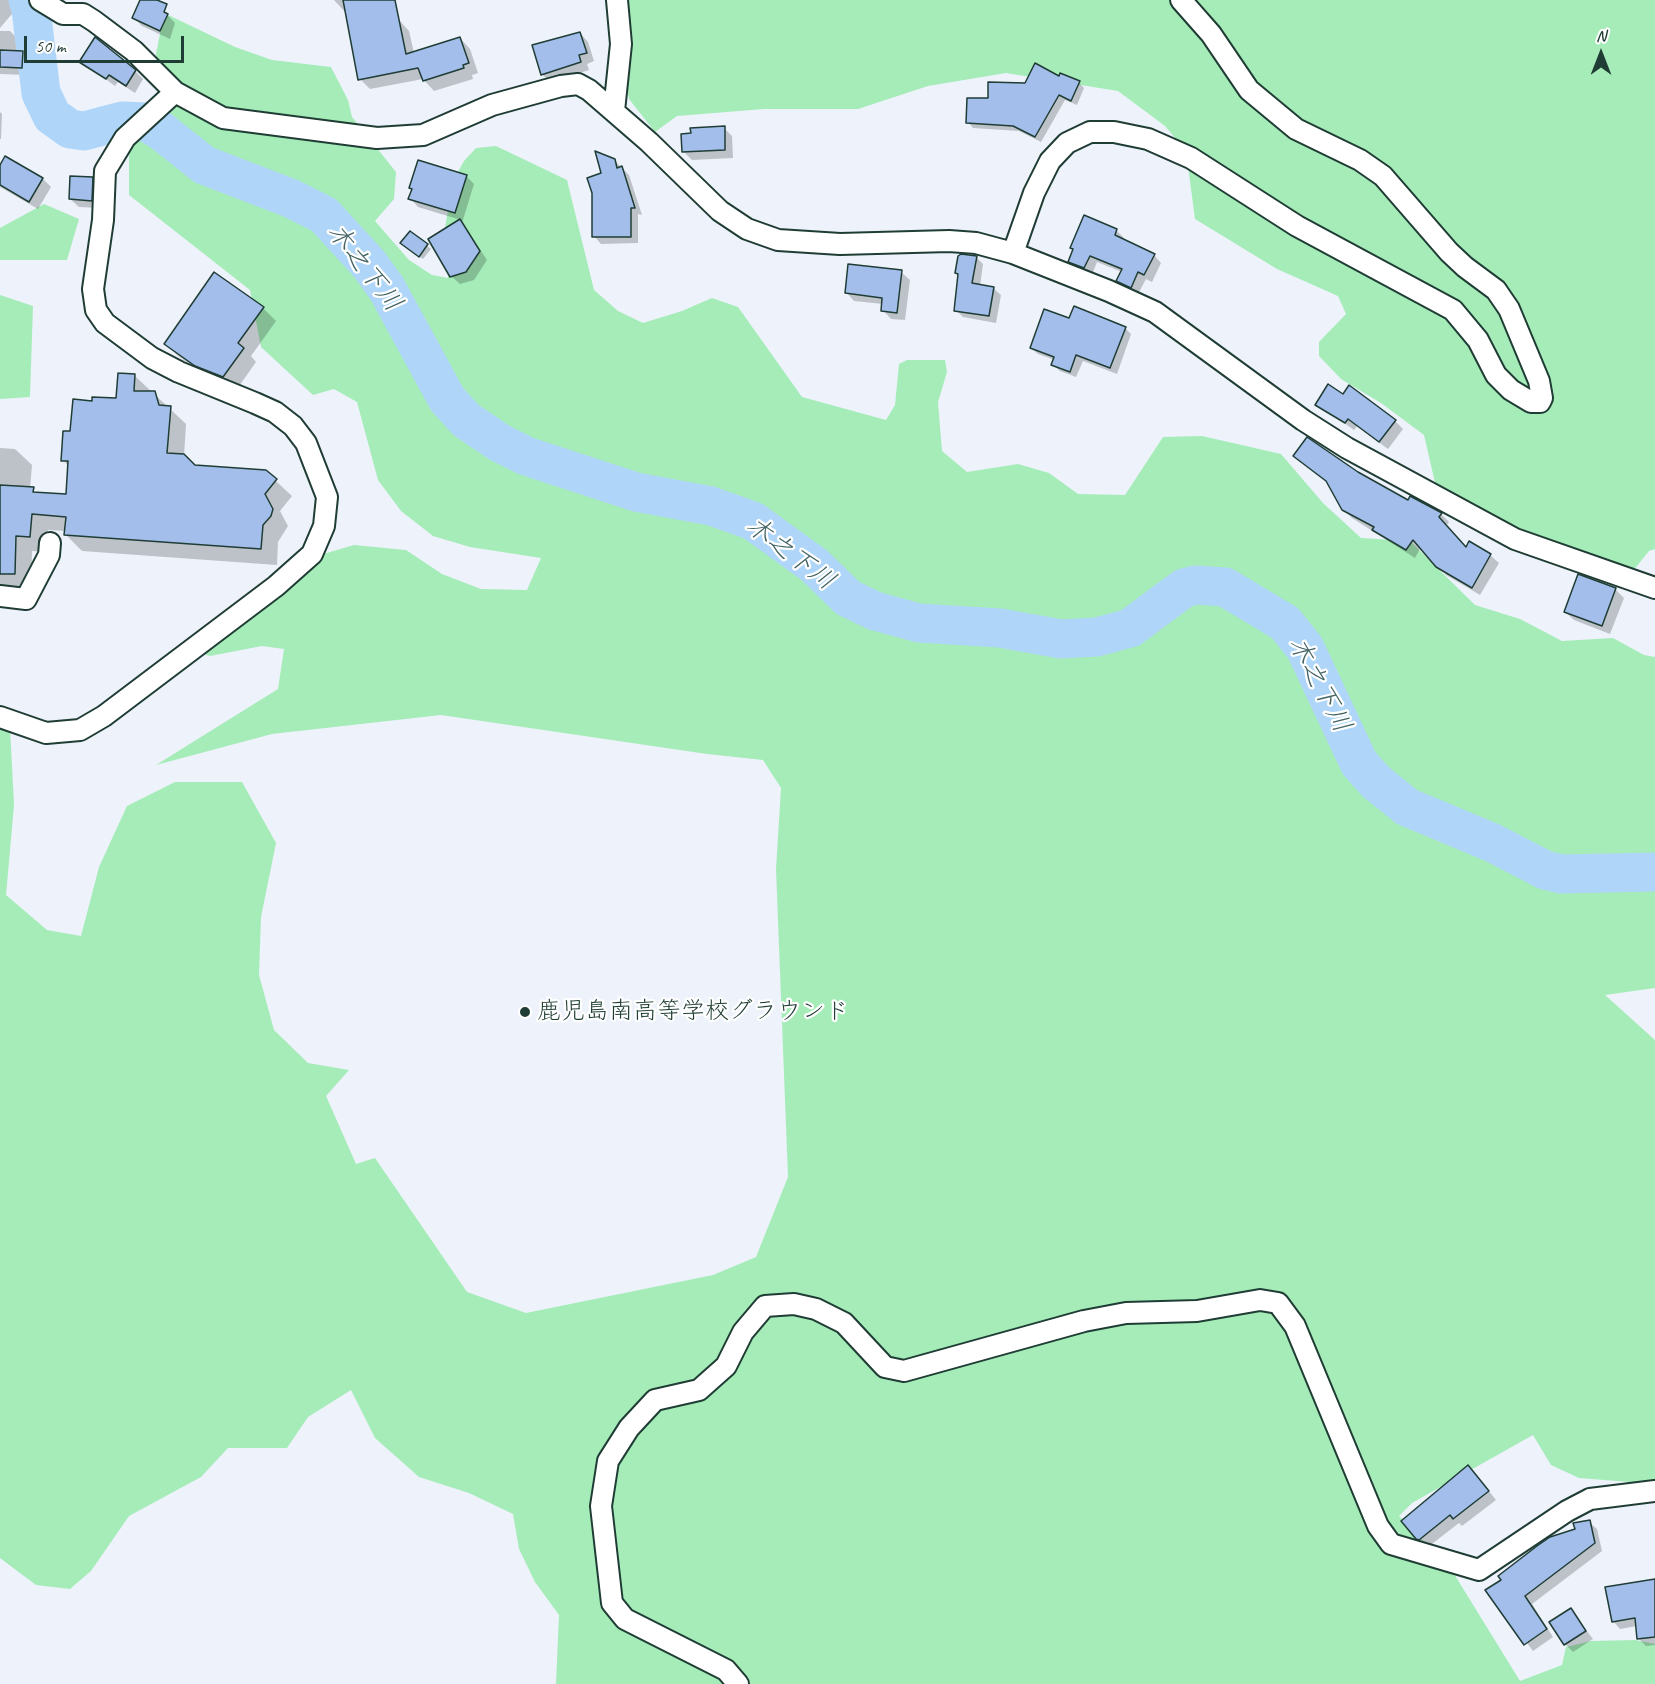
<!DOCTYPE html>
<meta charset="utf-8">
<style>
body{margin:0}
#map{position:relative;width:1655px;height:1684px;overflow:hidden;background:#edf2fb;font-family:Caveat,sans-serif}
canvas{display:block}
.north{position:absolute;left:1571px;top:24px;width:60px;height:60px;-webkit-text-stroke:4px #fff;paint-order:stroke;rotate:0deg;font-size:16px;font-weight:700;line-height:24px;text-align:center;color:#1f3d34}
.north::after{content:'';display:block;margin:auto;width:21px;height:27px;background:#1f3d34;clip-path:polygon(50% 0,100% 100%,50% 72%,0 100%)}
.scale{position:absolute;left:24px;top:36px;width:160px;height:27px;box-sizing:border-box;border:3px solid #1f3d34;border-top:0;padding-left:8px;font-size:18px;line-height:21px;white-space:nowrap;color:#1f3d34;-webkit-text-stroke:4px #fff;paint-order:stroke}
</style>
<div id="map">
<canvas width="1655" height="1684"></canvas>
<div class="north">N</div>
<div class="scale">50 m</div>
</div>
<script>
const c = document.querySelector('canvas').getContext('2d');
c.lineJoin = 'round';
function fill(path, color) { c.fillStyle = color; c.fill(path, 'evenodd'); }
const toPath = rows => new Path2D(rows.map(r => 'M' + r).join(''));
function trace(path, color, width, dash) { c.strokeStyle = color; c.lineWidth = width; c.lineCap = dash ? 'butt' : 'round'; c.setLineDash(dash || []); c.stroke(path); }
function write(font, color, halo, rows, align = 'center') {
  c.font = font + ' Caveat,"Klee One",sans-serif'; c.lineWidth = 4.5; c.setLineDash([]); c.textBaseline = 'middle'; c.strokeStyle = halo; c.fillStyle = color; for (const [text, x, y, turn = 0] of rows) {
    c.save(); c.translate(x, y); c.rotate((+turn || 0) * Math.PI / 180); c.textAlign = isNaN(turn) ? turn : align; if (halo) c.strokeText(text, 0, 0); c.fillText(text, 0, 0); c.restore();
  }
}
const green = toPath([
 [624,0,1655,0,1655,549,1649,551,1632,572,1522,533,1436,487,1424,435,1381,403,1341,379,1319,356,1319,342,1346,314,1338,296,1277,269,1195,219,1186,151,1165,126,1118,91,1006,73,928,86,858,109,764,109,677,116,655,132,629,99,625,79],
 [164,13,235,47,272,60,331,67,348,100,352,117,396,172,394,199,375,221,409,260,432,275,448,278,445,228,453,181,464,161,476,148,496,146,567,180,594,290,618,311,643,323,682,311,712,298,738,307,802,397,886,420,895,405,899,364,907,360,945,360,947,372,938,402,942,451,967,472,1018,464,1049,473,1078,494,1125,495,1163,437,1202,436,1281,454,1323,503,1361,538,1410,541,1475,605,1520,619,1562,641,1613,638,1644,655,1655,657,1655,988,1605,995,1655,1040,1655,1484,1579,1478,1551,1465,1533,1435,1412,1503,1399,1516,1451,1569,1520,1681,1562,1665,1566,1647,1591,1641,1635,1640,1655,1644,1655,1684,556,1684,559,1615,535,1582,519,1549,513,1514,469,1493,419,1477,375,1438,351,1390,308,1417,287,1448,228,1448,201,1477,129,1516,91,1571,70,1589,36,1585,0,1558,0,728,10,728,14,805,6,895,47,930,81,936,99,867,127,806,175,782,242,782,276,843,261,917,259,975,274,1030,308,1063,349,1070,326,1096,356,1164,375,1158,467,1292,526,1313,713,1275,756,1257,788,1177,776,869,781,788,763,760,707,754,441,715,272,734,156,765,278,689,284,649,262,646,210,656,200,653,320,555,354,545,406,550,442,574,481,589,527,590,541,558,470,547,433,536,401,511,378,480,357,402,334,389,313,395,261,347,250,290,129,195,129,134,172,97,158,70,156,54],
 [44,204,79,219,67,260,0,260,0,228],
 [0,295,33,306,30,397,0,399]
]);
const shadow = toPath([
 [0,0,11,0,17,8,0,28],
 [142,0,153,0,175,23,170,39,142,26,134,18],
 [334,0,386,0,399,20,409,31,414,53,460,38,470,49,478,73,472,75,473,79,434,91,423,79,370,89,360,79,345,12],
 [0,31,10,31,18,39,18,52,22,52,30,60,30,75,0,74],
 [580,33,588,42,594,61,587,64,589,70,550,82,542,74],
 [81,61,135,71,143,79,135,93,118,82,115,86],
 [1060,78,1079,83,1084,88,1077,105,1065,100,1041,142,1019,131,973,128,968,122,989,100,1025,84],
 [0,112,2,114,1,139,0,139],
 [724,128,732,136,733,158,692,160,683,151],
 [6,158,43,179,51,187,38,209,0,187,0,168],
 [614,160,629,175,642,215,638,214,638,243,601,244,594,236,602,174],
 [466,176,474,184,462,223,487,260,474,280,460,284,451,276,430,239,461,220,418,207,410,198],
 [92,179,100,187,100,208,79,207,70,199],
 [1116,230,1124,238,1123,240,1154,255,1161,263,1152,282,1146,279,1138,294,1125,288,1117,281,1122,272,1097,262,1092,275,1077,269,1069,261],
 [410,233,431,249,423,259,406,247],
 [976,257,983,264,980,286,993,288,1001,295,996,323,963,317,956,310],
 [901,272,910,280,905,320,891,319,883,310,883,304,854,301,846,292],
 [263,308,276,321,251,356,256,362,237,389,210,378,178,356,166,344],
 [1070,320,1125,328,1131,334,1117,374,1083,361,1076,377,1060,371,1053,365,1055,360,1038,354,1031,348],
 [135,376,186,424,184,456,195,467,266,472,292,496,280,511,288,526,278,542,277,565,82,551,66,535,66,531,48,530,46,552,32,551,31,592,0,591,0,448,15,449,32,465,30,489,38,494,67,496,69,467,63,460,72,433,93,402,118,400],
 [1317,404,1395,421,1403,429,1388,449,1357,426,1354,430],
 [1295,456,1357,474,1408,502,1441,514,1449,522,1446,526,1466,549,1490,555,1499,563,1480,595,1446,575,1421,547,1415,558,1352,518,1343,509,1329,484],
 [1615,589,1624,598,1610,634,1574,620,1565,612],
 [1476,1475,1496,1500,1462,1526,1459,1523,1428,1547,1404,1521],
 [1589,1522,1597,1529,1602,1551,1532,1604,1553,1637,1533,1651,1488,1591],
 [1655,1581,1655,1645,1646,1646,1639,1639,1637,1626,1620,1629,1613,1621],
 [1571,1610,1593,1639,1573,1652,1565,1644]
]);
const river = toPath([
 [28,0,31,9,41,93,52,116,70,129,84,131,122,121,146,122,160,130,204,165,290,198,324,215,369,264,387,289,447,399,466,420,500,443,526,456,636,492,711,506,753,521,814,565,848,598,875,611,919,623,1000,628,1061,639,1097,637,1130,628,1184,588,1196,585,1225,587,1285,623,1305,648,1359,763,1376,782,1407,807,1493,843,1545,870,1561,874,1655,872]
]);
const building = toPath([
 [140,0,157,0,167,4,164,12,168,14,160,31,132,18,140,0],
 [343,0,395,0,406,54,460,37,469,63,463,65,464,68,423,81,418,68,358,80,343,0],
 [580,32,587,53,579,55,581,62,541,75,532,45,580,32],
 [95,37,136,70,126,86,109,75,106,79,79,62,95,37],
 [0,50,23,51,22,68,0,67,0,50],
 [1035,63,1059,76,1060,73,1080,81,1071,101,1059,95,1035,137,1013,126,966,123,967,98,988,98,988,82,1025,83,1035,63],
 [725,126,725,150,682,152,681,134,691,133,690,128,725,126],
 [595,151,615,159,617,168,622,166,635,208,631,208,631,237,592,237,592,193,587,178,601,173,595,151],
 [5,156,43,178,29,202,0,185,0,165,5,156],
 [418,160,467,175,455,213,408,199,412,189,409,188,418,160],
 [70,176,93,177,92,201,69,199,70,176],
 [1084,215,1117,229,1115,235,1155,254,1144,275,1138,272,1131,288,1116,281,1122,269,1090,256,1084,268,1068,262,1073,249,1070,248,1084,215],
 [460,219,480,251,466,272,450,277,428,239,460,219],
 [410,231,428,244,419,257,400,243,410,231],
 [961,254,977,256,972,283,994,287,989,316,954,311,958,274,955,273,958,256,961,254],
 [848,264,902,270,897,313,881,311,882,298,845,293,848,264],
 [214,272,264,307,238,343,244,348,223,377,195,366,164,344,214,272],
 [1074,306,1126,327,1110,368,1076,355,1070,372,1051,365,1054,357,1030,348,1044,309,1069,318,1074,306],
 [118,373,135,374,134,391,155,391,159,405,171,406,167,453,184,454,195,465,266,470,277,479,265,494,273,509,271,516,263,525,261,549,64,535,66,517,32,514,30,537,16,536,15,574,0,574,0,485,34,487,33,492,66,494,68,461,61,461,63,431,70,431,73,399,92,401,92,397,116,398,118,373],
 [1328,384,1343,394,1349,385,1396,420,1379,442,1348,419,1345,423,1315,405,1328,384],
 [1307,437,1358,472,1408,500,1410,496,1442,513,1439,517,1466,547,1469,541,1491,554,1472,588,1436,567,1413,540,1406,550,1372,530,1374,527,1342,510,1326,481,1293,456,1307,437],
 [1578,574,1616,588,1602,626,1564,612,1578,574],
 [1468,1465,1489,1491,1453,1519,1450,1515,1419,1540,1416,1539,1401,1521,1468,1465],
 [1590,1520,1595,1543,1525,1596,1547,1629,1524,1645,1485,1590,1501,1580,1498,1576,1537,1546,1550,1537,1575,1529,1573,1523,1590,1520],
 [1655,1579,1655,1637,1637,1639,1635,1618,1612,1622,1605,1587,1655,1579],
 [1571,1608,1586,1631,1564,1645,1549,1622,1571,1608]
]);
const street = toPath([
 [40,0,63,14,83,14,94,21,134,51,175,92,223,118,377,138,423,135,492,105,561,86,578,84,589,90,649,142,720,211,747,229,778,240,840,244,949,241,976,243,1013,253,1109,291,1155,312,1303,420,1347,448,1515,539,1655,588],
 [614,111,621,44,617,0],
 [1013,253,1034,193,1050,161,1067,143,1090,132,1114,132,1148,139,1191,158,1297,226,1453,310,1478,340,1496,375,1511,390,1531,402,1540,402,1542,398,1539,381,1509,309,1496,290,1465,267,1449,252,1383,176,1360,160,1296,129,1249,90,1211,34,1181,0],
 [0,596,26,599,49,555,50,543],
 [0,717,46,733,80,730,104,716,276,586,312,554,324,526,327,497,306,443,293,426,275,412,255,403,179,372,152,358,105,323,96,310,93,289,103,220,105,171,125,138,175,92],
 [738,1684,726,1670,625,1619,612,1603,601,1506,608,1461,629,1428,655,1400,699,1390,726,1366,743,1332,765,1306,794,1304,816,1309,844,1323,885,1367,904,1371,1084,1321,1126,1313,1197,1311,1260,1300,1278,1303,1295,1326,1378,1526,1391,1544,1479,1570,1567,1511,1590,1499,1655,1491]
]);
const markers = [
 [525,1012,6,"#1f3d34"]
];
const poiNames = [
 ["鹿児島南高等学校グラウンド",537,1012]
];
const waterNames = [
 ["木之下川",364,268,52],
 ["木之下川",790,554,37],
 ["木之下川",1319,685,62]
];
fill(green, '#a6ecb9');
fill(shadow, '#0003');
trace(river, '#afd5f8', 39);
fill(building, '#a3beeb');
trace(building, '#1f3d34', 1.5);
trace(street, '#1f3d34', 24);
trace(street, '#fff', 20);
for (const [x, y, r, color] of markers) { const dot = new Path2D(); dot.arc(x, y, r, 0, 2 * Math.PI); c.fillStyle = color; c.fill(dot); trace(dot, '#fff', 2); }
write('24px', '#1f3d34', '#fff', poiNames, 'left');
write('italic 26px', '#436365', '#fff', waterNames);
</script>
